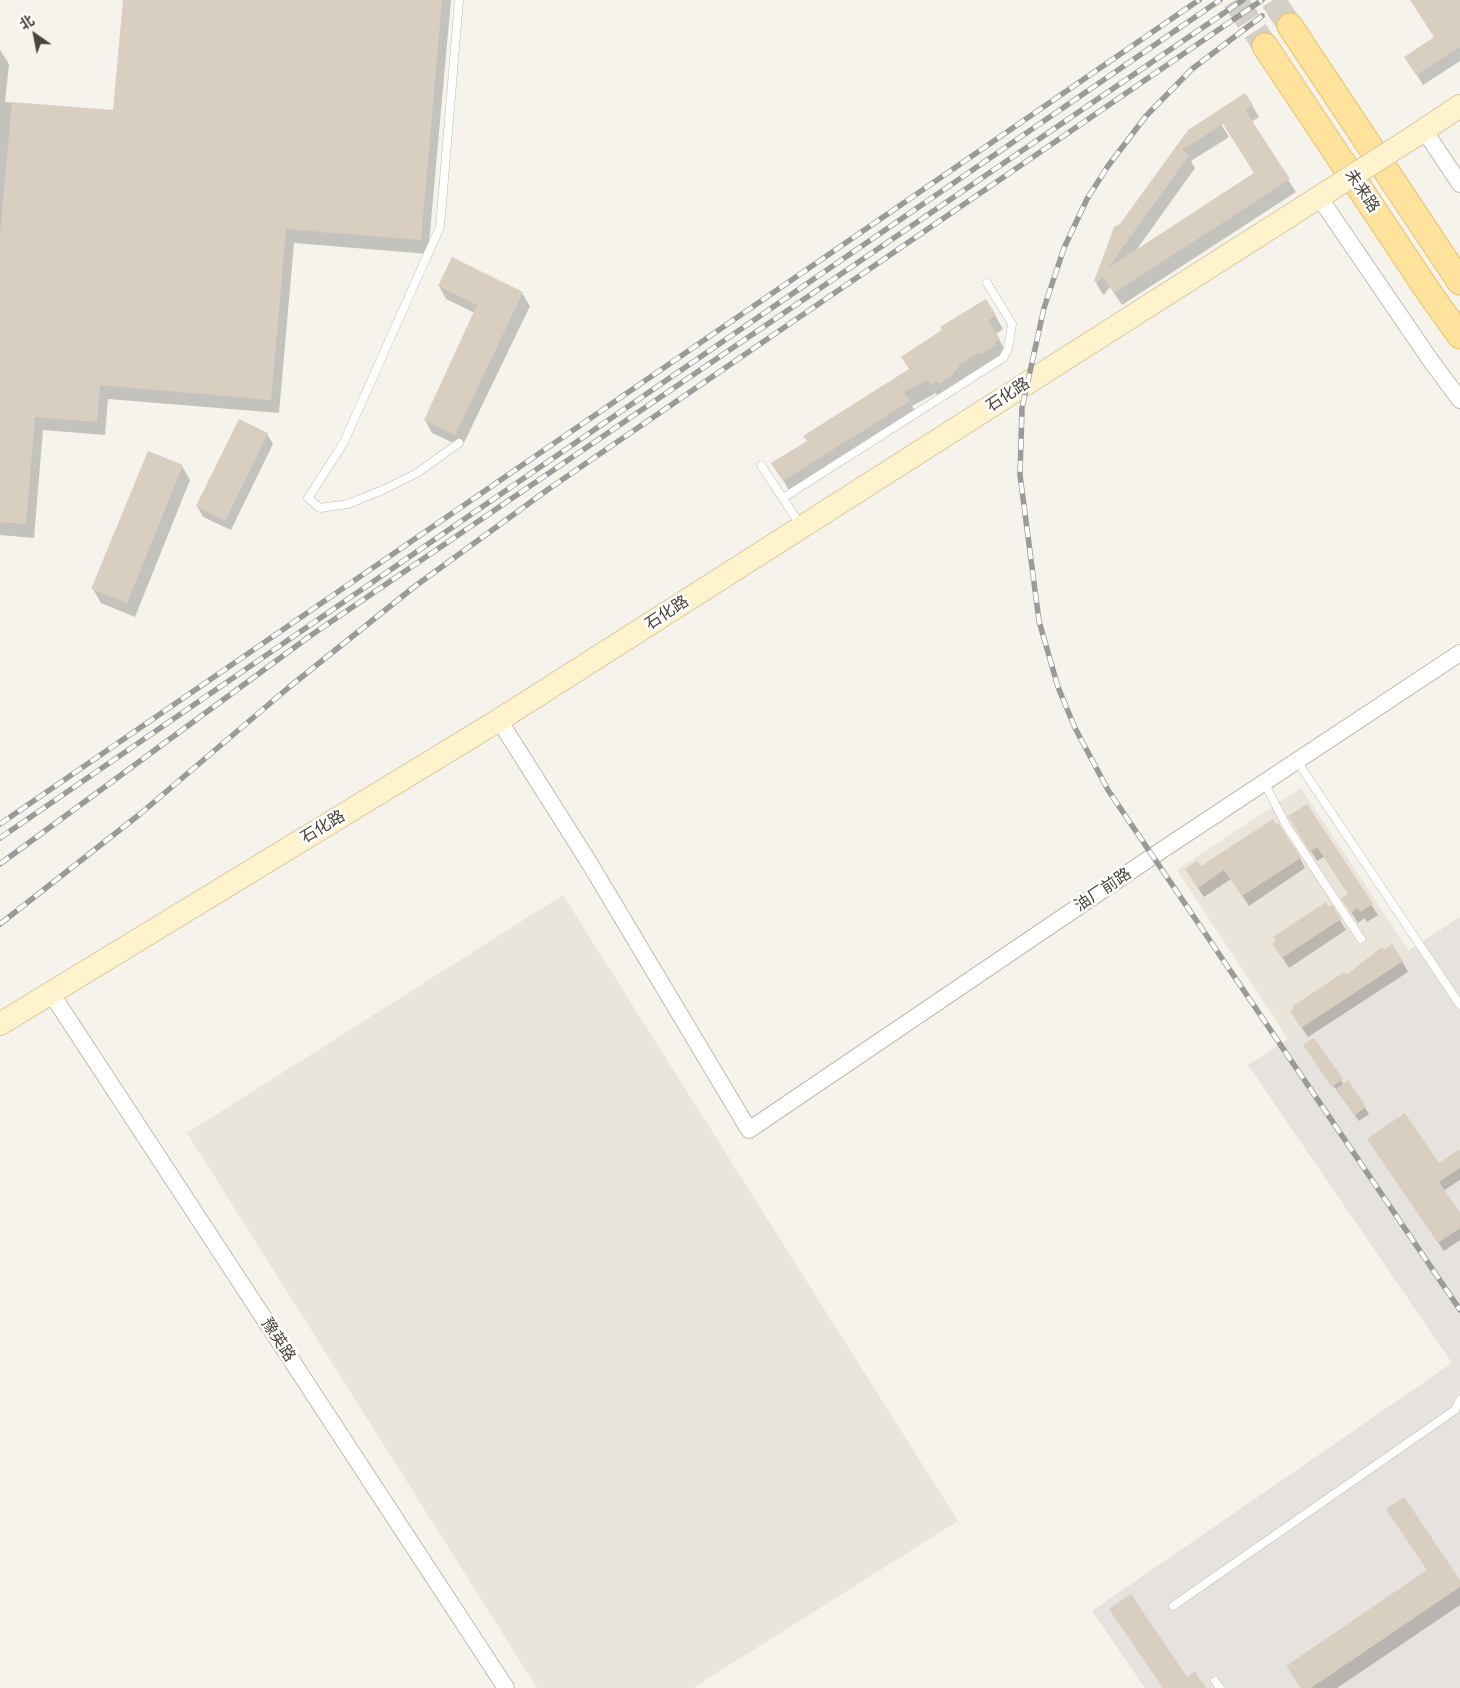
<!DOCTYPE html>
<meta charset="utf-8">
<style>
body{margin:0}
#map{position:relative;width:1460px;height:1688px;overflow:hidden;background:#f6f3ec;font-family:Cabin,"Noto Sans SC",sans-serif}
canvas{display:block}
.north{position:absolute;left:10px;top:10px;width:50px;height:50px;-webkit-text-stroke:4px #fff;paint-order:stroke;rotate:327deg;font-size:14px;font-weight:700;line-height:20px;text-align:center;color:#4b4439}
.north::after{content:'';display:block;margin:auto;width:18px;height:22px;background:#4b4439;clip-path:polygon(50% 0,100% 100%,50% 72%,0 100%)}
</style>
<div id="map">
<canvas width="1460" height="1688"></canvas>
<div class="north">北</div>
</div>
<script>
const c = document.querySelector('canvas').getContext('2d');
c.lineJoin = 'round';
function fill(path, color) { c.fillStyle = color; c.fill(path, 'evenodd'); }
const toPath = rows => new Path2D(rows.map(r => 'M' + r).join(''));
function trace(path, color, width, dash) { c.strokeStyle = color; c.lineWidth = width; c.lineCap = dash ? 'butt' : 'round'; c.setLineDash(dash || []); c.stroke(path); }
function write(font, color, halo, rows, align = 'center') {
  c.font = font + ' Cabin,"Noto Sans SC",sans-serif'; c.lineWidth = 5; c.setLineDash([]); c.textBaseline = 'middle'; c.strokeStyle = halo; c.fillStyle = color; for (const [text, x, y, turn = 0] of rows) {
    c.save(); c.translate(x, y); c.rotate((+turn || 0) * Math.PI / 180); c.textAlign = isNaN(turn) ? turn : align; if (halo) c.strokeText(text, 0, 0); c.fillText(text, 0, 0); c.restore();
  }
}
const residential = toPath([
 [1301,788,1413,957,1288,1039,1177,870],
 [563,895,958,1521,693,1688,537,1688,187,1133]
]);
const industrial = toPath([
 [1460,917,1460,1688,1145,1688,1092,1611,1452,1363,1248,1065,1412,957,1408,951]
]);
const shadow = toPath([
 [124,0,451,0,428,254,294,243,279,413,108,399,105,435,43,430,34,538,0,535,0,50,9,64,5,102,114,111],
 [1411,0,1460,0,1460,61,1423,85,1412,67,1435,38],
 [1252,105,1259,117,1251,122,1296,192,1122,305,1110,287,1104,295,1102,293,1095,281,1121,224,1188,131],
 [1221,124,1224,124,1256,174,1135,252,1195,168,1191,161,1229,137],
 [439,286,522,293,530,306,462,447,432,433,425,420,475,313,446,299],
 [995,315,1003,329,996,334,1007,353,940,399,936,393,912,406,917,415,792,495,773,464],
 [267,434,273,444,231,530,203,517,197,506],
 [182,466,190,480,135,617,101,603,93,589],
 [1306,806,1378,915,1367,922,1365,918,1358,923,1349,909,1349,895,1324,857,1317,861,1296,827],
 [1300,858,1305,868,1249,906,1231,879,1204,897,1192,879,1200,868],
 [1331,906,1346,930,1289,968,1280,954],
 [1402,961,1408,972,1308,1037,1298,1022,1345,976],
 [1314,1039,1344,1085,1348,1082,1369,1114,1359,1121,1309,1052],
 [1374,1148,1439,1165,1460,1150,1460,1180,1443,1191,1460,1215,1460,1240,1444,1251],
 [1388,1510,1460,1582,1460,1605,1337,1688,1302,1688,1428,1571]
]);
const building = toPath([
 [123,0,442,0,421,240,286,229,271,400,100,385,97,422,35,417,26,524,0,522,0,234,12,102,113,110],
 [1410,0,1460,0,1460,47,1416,75,1404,57,1434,37],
 [1245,93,1253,105,1245,110,1290,179,1114,293,1102,276,1097,283,1094,281,1114,227,1120,224,1188,130],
 [1223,124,1254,173,1108,268,1189,155,1182,150],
 [452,257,523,292,455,435,424,420,477,305,438,286],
 [986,299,996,315,988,320,1000,339,994,342,996,345,980,355,979,352,958,366,959,368,953,372,954,374,939,384,937,382,931,385,927,380,904,392,910,401,783,481,771,463,807,441,803,436,909,369,901,357,942,330,940,327],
 [239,419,268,433,225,521,196,506],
 [148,451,183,465,127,603,91,589],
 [1307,804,1373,904,1360,912,1358,908,1351,913,1341,898,1348,894,1317,847,1310,852,1288,816],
 [1273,819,1276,824,1278,823,1301,858,1242,896,1224,870,1198,888,1185,869,1197,861,1201,866],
 [1326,902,1329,907,1332,905,1341,919,1282,958,1272,943,1276,941,1273,937],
 [1392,944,1403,961,1301,1028,1290,1011,1294,1008,1293,1006,1344,972,1346,975,1382,947,1384,950],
 [1314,1038,1343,1079,1332,1087,1303,1045],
 [1348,1080,1366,1107,1355,1115,1336,1089],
 [1405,1113,1439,1163,1460,1149,1460,1168,1439,1182,1460,1213,1460,1228,1438,1243,1367,1139],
 [1404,1497,1460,1580,1460,1587,1311,1688,1301,1688,1286,1666,1427,1570,1386,1509],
 [1131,1594,1187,1677,1195,1672,1206,1688,1163,1688,1109,1609]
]);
const primaryTunnel = toPath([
 [1235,0,1265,46],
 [1273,0,1290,26]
]);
const lane = toPath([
 [459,443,417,473,385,489,348,504,320,508,308,498,343,444,440,227,459,0],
 [761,465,801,526],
 [783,498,1003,358,1008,349,1012,324,987,283],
 [1297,761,1460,1005],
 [1264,782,1286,825,1361,939],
 [1173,1606,1455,1410,1460,1400],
 [1215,1681,1220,1688]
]);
const street = toPath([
 [1424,130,1460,184],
 [1319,197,1431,361,1460,400],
 [499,720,590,864,749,1130,1153,856,1460,653],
 [51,993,506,1688]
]);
const secondary = toPath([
 [1415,136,1460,106],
 [0,1024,499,720,1327,192]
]);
const primary = toPath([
 [1290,26,1460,282],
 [1265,46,1430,294,1460,336]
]);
const rail = toPath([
 [1262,16,1192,69,1146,116,1108,166,1087,199,1064,248,1044,308,1022,408,1020,475,1039,621,1058,687,1075,728,1108,790,1460,1310],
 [0,824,1199,0],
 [0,838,1220,0],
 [0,864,310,636,1243,0],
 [0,924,140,814,288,688,414,587,550,488,1262,0]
]);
const secondaryBridge = toPath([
 [1327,192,1415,136]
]);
const streetNames = [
 ["未来路",1362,191,56],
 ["石化路",1008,395,-33],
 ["石化路",667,613,-33],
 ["石化路",323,827,-31],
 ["油厂前路",1103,890,-34],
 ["豫英路",278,1340,57]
];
fill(residential, '#eae5da');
fill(industrial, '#e6e2dd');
fill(shadow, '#0003');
fill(building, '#d8cfc1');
trace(primaryTunnel, '#d4d0c8', 25, [25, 12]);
trace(lane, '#c2bbae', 9);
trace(street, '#c2bbae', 18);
trace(secondary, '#d6c79b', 24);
trace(primary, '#e6c16a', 27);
trace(lane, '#fff', 8);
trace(street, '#fff', 16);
trace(secondary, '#fff3cd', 22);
trace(primary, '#ffe39c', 25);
trace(rail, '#9a9a9a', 5.5);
trace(rail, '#fff', 4, [11]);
trace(secondaryBridge, '#d6c79b', 24, []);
trace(secondaryBridge, '#fff3cd', 22);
write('16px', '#4b4439', '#fff', streetNames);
</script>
